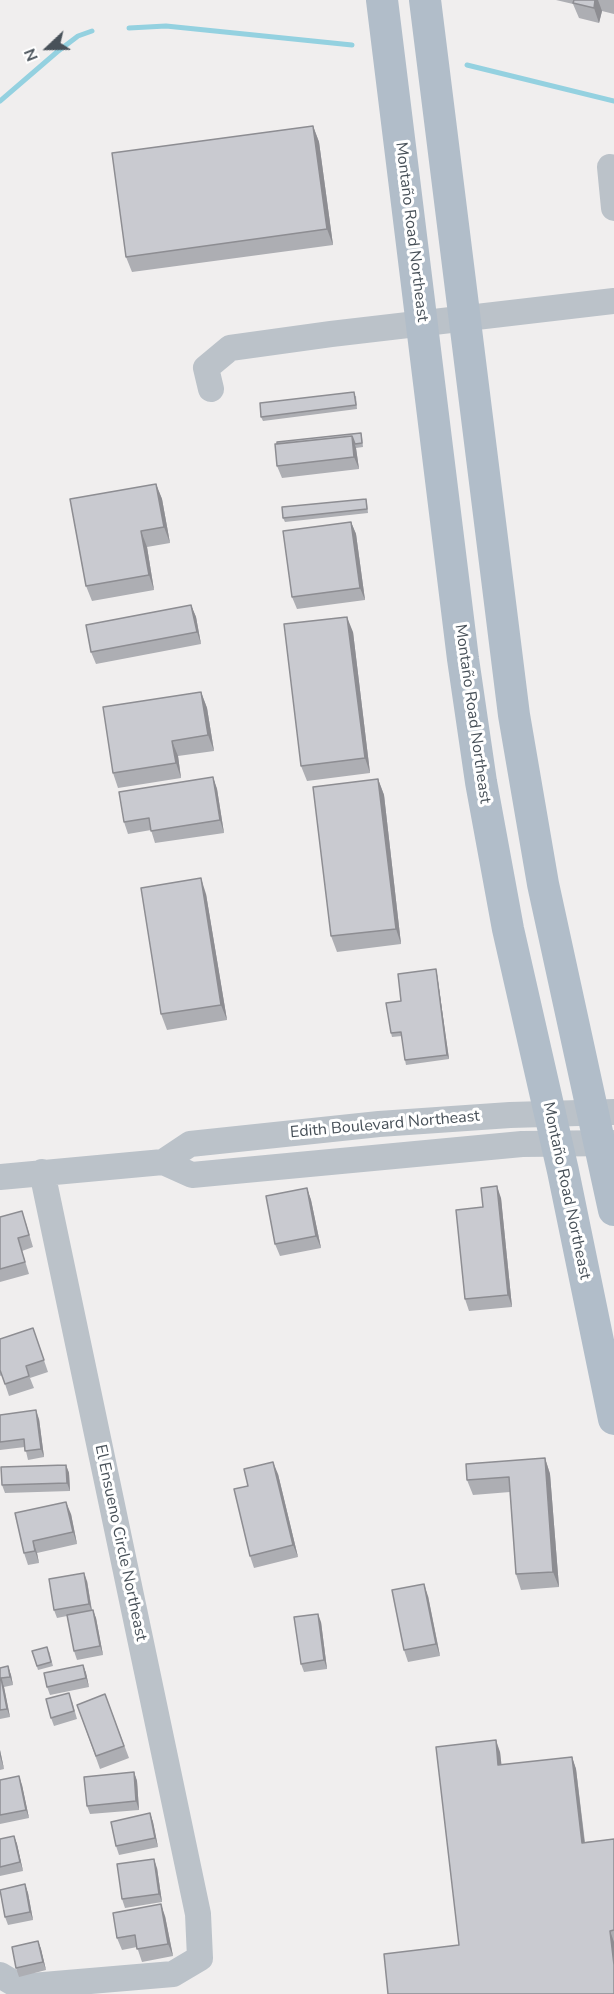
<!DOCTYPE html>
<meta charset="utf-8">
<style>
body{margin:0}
#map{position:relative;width:614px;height:1994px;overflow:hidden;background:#f0eeee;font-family:"Nunito Sans",sans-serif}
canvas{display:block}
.north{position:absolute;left:18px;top:18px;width:60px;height:60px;-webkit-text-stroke:4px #fff;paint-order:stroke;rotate:248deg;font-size:16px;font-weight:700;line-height:24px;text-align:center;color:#485159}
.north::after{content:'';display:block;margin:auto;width:21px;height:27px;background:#485159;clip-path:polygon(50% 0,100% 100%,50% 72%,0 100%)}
</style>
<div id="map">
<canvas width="614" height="1994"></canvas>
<div class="north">N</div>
</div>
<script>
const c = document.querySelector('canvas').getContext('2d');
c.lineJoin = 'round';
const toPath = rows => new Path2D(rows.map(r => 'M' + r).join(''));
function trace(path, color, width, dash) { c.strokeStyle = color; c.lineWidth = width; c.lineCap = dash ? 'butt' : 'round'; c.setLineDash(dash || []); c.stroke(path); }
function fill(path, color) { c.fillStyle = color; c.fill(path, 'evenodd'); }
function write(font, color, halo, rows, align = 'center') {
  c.font = font + ' "Nunito Sans",sans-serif'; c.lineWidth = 6; c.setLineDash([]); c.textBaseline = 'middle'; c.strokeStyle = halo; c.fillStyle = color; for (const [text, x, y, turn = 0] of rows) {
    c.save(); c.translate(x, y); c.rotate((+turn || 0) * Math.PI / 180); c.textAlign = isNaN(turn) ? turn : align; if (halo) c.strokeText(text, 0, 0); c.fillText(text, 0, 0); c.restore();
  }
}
const stream = toPath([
 [129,28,166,26,352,45],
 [467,65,614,101],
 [0,101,57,52,78,36,92,31]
]);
const minor = toPath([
 [610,167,614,208],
 [211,389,206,368,230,348,331,334,614,301],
 [163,1162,190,1144,379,1124,510,1115,614,1112],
 [0,1177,163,1162,192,1175,522,1144,614,1143],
 [0,1975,20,1987,173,1974,200,1958,198,1914,42,1172]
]);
const major = toPath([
 [382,0,463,659,481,782,508,929,563,1171,614,1419],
 [425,0,514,715,543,884,614,1210]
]);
const wall = toPath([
 [556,0,614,0,614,14,602,11,599,23,579,18,573,4],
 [313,126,319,142,333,245,132,272,126,257],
 [356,396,357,409,263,421,261,417],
 [361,433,362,437,363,447,356,448,359,469,282,478,277,466],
 [156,484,162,499,170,543,147,547,154,590,92,601,86,586],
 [366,499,367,503,368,513,285,522,283,518],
 [351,522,356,534,365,600,297,609,292,597],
 [191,605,196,617,201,644,96,664,91,652],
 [353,632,370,773,307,781,301,766],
 [201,692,207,708,214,751,178,756,181,778,118,788,113,773],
 [213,777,217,789,224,833,155,843,151,830,128,834,124,822],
 [378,779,384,795,401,944,337,952,331,936],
 [206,894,227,1020,167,1030,161,1014],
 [436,969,437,974,449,1059,406,1065,405,1060,402,1036,392,1037,391,1033,401,1001],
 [307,1188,311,1200,321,1248,280,1256,275,1244],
 [501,1198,512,1307,469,1311,465,1299,483,1207],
 [0,1217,26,1223,33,1247,22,1251,29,1274,0,1282],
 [33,1328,48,1372,30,1378,34,1388,9,1396,2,1375,0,1376,0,1339],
 [0,1415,39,1419,44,1457,28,1460,25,1447,0,1450],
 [545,1458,550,1474,559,1587,521,1590,516,1574,510,1492,473,1495,467,1480],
 [66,1465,69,1473,70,1491,5,1493,2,1485],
 [278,1474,298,1557,254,1568,250,1556,248,1486],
 [15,1513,71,1514,77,1544,37,1553,39,1563,28,1565,24,1553],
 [87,1581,92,1610,96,1618,103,1655,77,1660,74,1651,67,1616,57,1618,54,1610],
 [428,1596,440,1656,408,1662,404,1650],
 [321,1622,327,1669,304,1672,301,1664],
 [32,1651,49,1651,53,1666,38,1670],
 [83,1665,86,1673,89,1687,50,1695,47,1687],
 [8,1666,11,1675,13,1685,4,1687,10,1717,0,1719,0,1668],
 [105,1694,129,1758,100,1769,77,1705],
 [72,1701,77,1719,54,1726,51,1718],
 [0,1750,4,1769,0,1770],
 [500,1752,501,1765,572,1757,576,1769,585,1842,614,1839,614,1994,459,1945],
 [134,1772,137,1781,139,1810,90,1814,87,1806],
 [0,1780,22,1785,29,1818,0,1824],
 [150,1813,153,1822,158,1847,119,1855,116,1846],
 [14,1836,17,1844,23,1871,0,1876,0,1839],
 [157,1868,162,1902,125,1908,122,1899],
 [25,1884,28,1893,33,1920,8,1925,5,1917],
 [165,1916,173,1956,142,1962,137,1947,122,1950,117,1938],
 [38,1941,41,1949,46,1970,19,1977,16,1968]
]);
const shadedWall = toPath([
 [595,0,598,0,602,11,599,23,594,8],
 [313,126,319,142,333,245,327,229],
 [352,436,356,448,359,469,354,457],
 [156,484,162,499,170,543,164,527],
 [351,522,356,534,365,600,360,588],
 [141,531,147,547,154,590,149,575],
 [191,605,196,617,201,644,197,632],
 [347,617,353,632,370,773,365,758],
 [201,692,207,708,214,751,208,735],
 [172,741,178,756,181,778,176,763],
 [213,777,217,789,224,833,220,820],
 [378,779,384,795,401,944,396,929],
 [201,878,206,894,227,1020,221,1005],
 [436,969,437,974,449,1059,447,1055],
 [497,1186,501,1198,512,1307,508,1295],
 [307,1188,311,1200,321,1248,316,1236],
 [36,1410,39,1419,44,1457,41,1449],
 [545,1458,550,1474,559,1587,553,1572],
 [273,1462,278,1474,298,1557,293,1545],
 [66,1465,69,1473,70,1491,67,1483],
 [66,1502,71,1514,77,1544,73,1532],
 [33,1541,37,1553,39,1563,35,1551],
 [84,1573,87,1581,92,1612,89,1604],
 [424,1584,428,1596,440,1656,436,1644],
 [93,1610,96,1618,103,1655,100,1646],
 [318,1614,321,1622,327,1669,324,1660],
 [83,1665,86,1673,89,1687,86,1678],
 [8,1666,11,1675,13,1685,10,1677],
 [1,1678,4,1687,10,1717,7,1709],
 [496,1740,500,1752,503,1777,498,1765],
 [0,1750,4,1769,0,1756],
 [572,1757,576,1769,586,1855,582,1843],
 [134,1772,137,1781,139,1810,136,1801],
 [19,1776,22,1785,29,1818,26,1810],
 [150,1813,153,1822,158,1847,155,1838],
 [14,1836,17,1844,23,1871,20,1862],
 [154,1859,157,1868,162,1902,159,1894],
 [25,1884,28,1893,33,1920,30,1912],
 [161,1904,165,1916,173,1956,168,1944],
 [610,1931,614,1942,614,1965],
 [38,1941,41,1949,46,1970,43,1962]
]);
const building = toPath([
 [574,0,595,0,594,8,573,3,574,0],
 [313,126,327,229,126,257,112,153,313,126],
 [354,392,356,405,261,417,260,403,354,392],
 [361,433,362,443,355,444,352,436,277,444,277,442,361,433],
 [352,436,354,457,277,466,275,444,352,436],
 [156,484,164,527,141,531,149,575,86,586,70,499,156,484],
 [366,499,367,509,283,518,282,507,366,499],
 [351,522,360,588,292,597,283,531,351,522],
 [191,605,197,632,91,652,86,625,191,605],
 [347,617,365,758,301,766,284,624,347,617],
 [201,692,208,735,172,741,176,763,113,773,103,707,201,692],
 [213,777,220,820,151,831,149,818,124,822,119,792,213,777],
 [378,779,396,929,331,936,313,787,378,779],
 [201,878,221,1005,161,1014,141,888,201,878],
 [436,969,447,1055,405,1060,401,1032,391,1033,386,1003,401,1001,398,974,436,969],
 [497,1186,508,1295,465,1299,456,1210,483,1207,481,1188,497,1186],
 [307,1188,316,1236,275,1244,266,1196,307,1188],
 [22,1211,29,1235,18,1238,25,1262,0,1269,0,1217,22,1211],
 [33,1328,44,1360,26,1366,29,1376,5,1384,0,1370,0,1339,33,1328],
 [36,1410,41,1449,25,1451,24,1439,0,1442,0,1415,36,1410],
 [545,1458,553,1572,516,1574,509,1477,467,1480,466,1464,545,1458],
 [273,1462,293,1545,250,1556,234,1489,248,1486,244,1469,273,1462],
 [66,1465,67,1483,2,1485,1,1467,66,1465],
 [66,1502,73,1532,33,1541,35,1551,24,1553,15,1513,66,1502],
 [84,1573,89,1604,54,1610,49,1579,84,1573],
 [424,1584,436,1644,404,1650,392,1590,424,1584],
 [93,1610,100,1646,74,1651,67,1615,93,1610],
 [318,1614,324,1660,301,1664,294,1617,318,1614],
 [47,1647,51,1662,37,1666,32,1651,47,1647],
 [83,1665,86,1678,47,1687,44,1673,83,1665],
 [8,1666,10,1677,1,1678,7,1709,0,1710,0,1668,8,1666],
 [69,1693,74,1711,51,1718,46,1699,69,1693],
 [105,1694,124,1746,96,1756,77,1705,105,1694],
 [496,1740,498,1765,572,1757,582,1843,614,1839,614,1930,610,1931,614,1965,614,1994,388,1994,384,1954,459,1945,436,1747,496,1740],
 [134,1772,136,1801,87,1806,84,1777,134,1772],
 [19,1776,26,1810,0,1815,0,1780,19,1776],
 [150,1813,155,1838,116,1846,111,1822,150,1813],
 [14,1836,20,1862,0,1867,0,1839,14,1836],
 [154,1859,159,1894,122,1899,117,1864,154,1859],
 [25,1884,30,1912,5,1917,0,1890,25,1884],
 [161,1904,168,1944,137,1949,135,1935,117,1938,113,1913,161,1904],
 [38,1941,43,1962,16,1968,12,1947,38,1941]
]);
const streetNames = [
 ["Montaño Road Northeast",411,232,83],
 ["Montaño Road Northeast",472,714,82],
 ["Edith Boulevard Northeast",385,1125,-5],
 ["Montaño Road Northeast",566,1191,78],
 ["El Ensueno Circle Northeast",120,1543,78]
];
trace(stream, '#94d1e0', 5);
trace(minor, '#bbc2c9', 26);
trace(major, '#b1bdc9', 32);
fill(wall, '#adaeb3');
fill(shadedWall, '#8d8d92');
fill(building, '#c9cad0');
trace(building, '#8d8d92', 1.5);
write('16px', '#485159', '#fff', streetNames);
</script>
